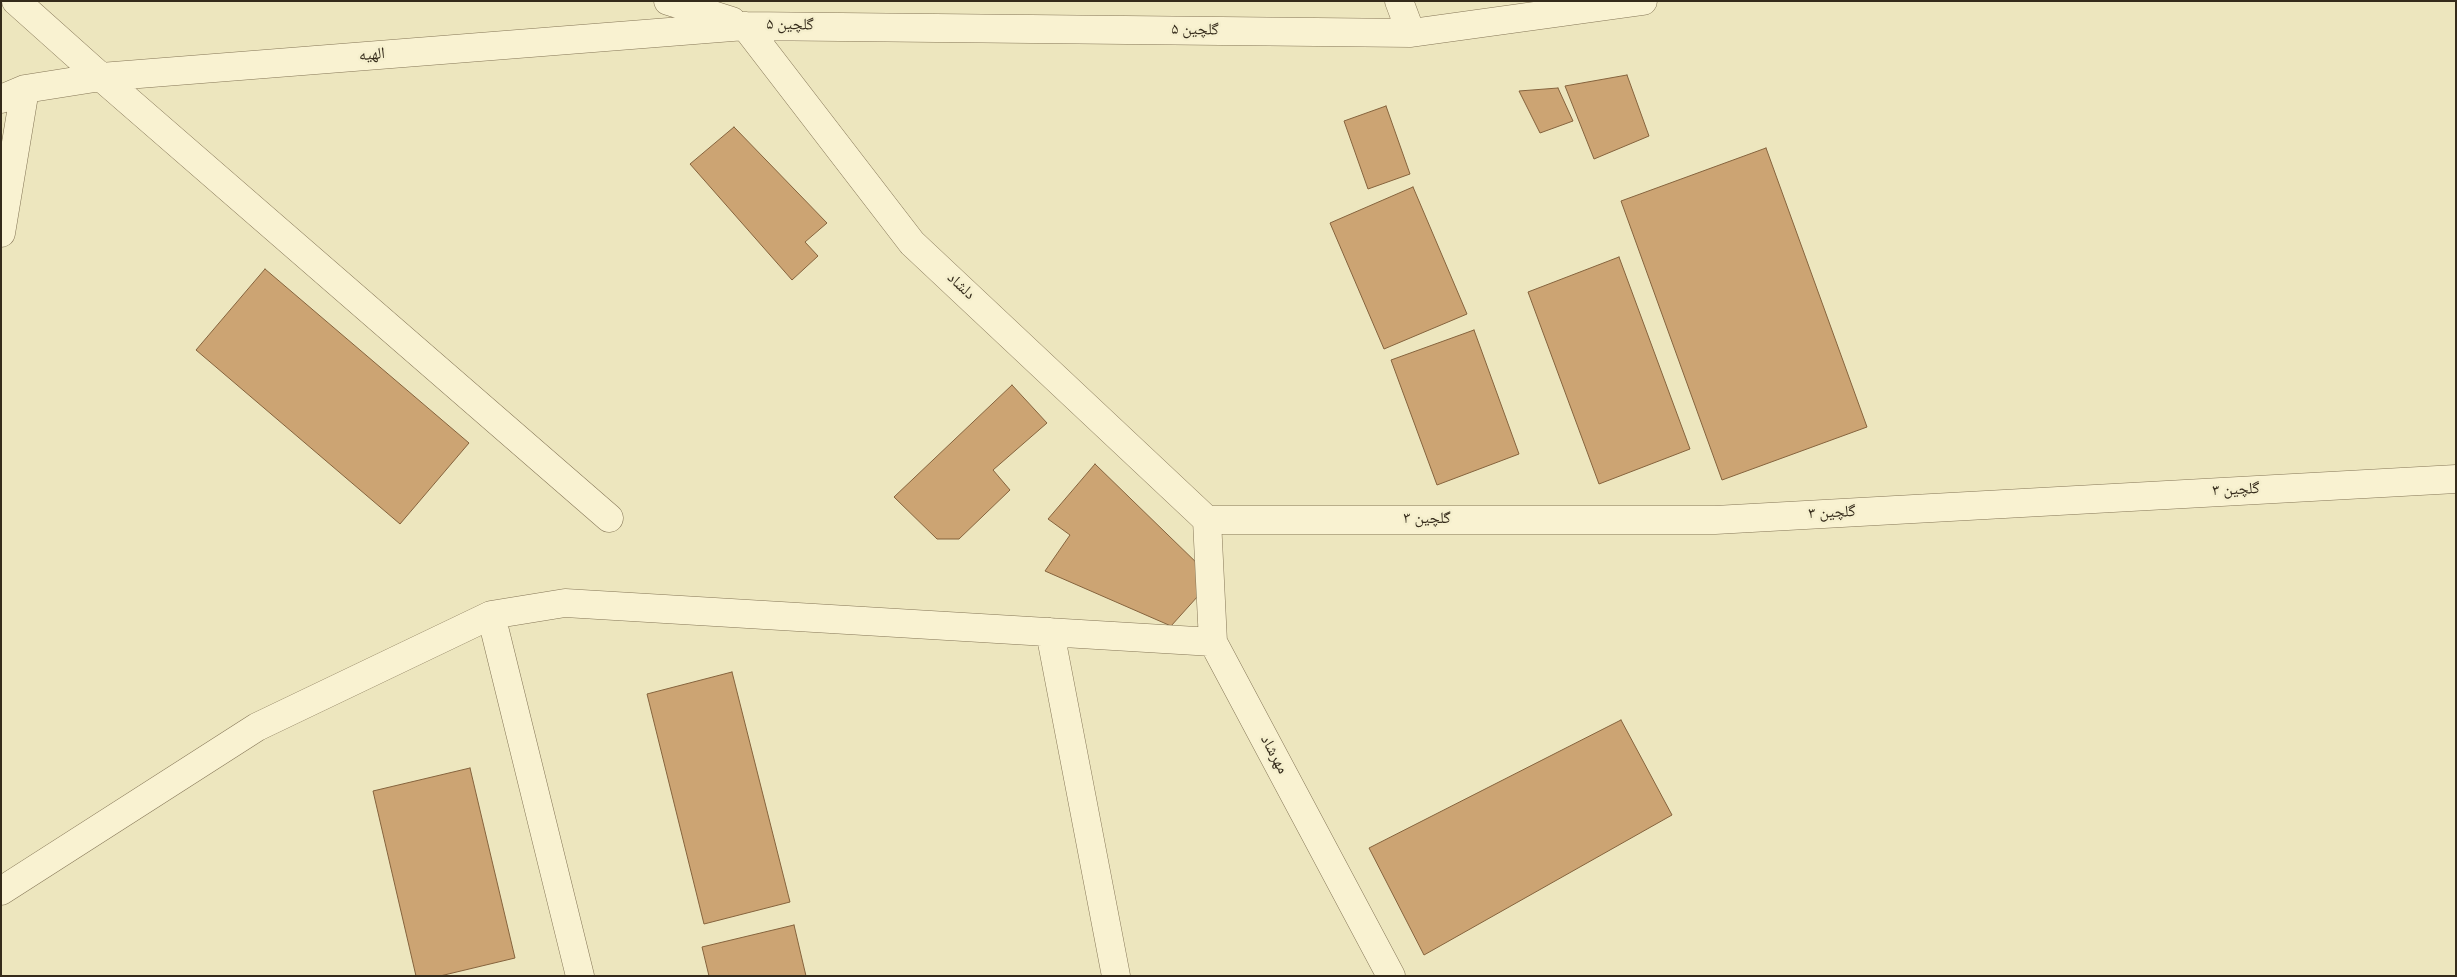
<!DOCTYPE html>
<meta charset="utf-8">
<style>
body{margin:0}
#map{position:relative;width:2457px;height:977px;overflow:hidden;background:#ede6be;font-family:Spectral,serif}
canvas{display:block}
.frame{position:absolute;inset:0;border:2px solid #352b1b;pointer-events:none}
</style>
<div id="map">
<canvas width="2457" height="977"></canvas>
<div class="frame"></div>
</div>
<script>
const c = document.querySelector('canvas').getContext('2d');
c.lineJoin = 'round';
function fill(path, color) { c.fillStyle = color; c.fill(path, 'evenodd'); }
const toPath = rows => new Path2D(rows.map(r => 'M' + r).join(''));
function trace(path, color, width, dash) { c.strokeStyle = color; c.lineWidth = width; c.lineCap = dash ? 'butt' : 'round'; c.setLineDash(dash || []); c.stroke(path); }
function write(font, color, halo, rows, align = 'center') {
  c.font = font + ' Spectral,"Noto Naskh Arabic",serif'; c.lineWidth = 5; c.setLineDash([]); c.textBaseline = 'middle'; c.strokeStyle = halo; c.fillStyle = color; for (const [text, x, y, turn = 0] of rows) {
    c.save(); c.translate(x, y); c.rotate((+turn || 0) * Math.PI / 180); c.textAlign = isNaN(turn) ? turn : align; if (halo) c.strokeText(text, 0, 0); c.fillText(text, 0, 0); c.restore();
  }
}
const building = toPath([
 [1627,75,1649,136,1594,159,1565,86,1627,75],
 [1558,88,1573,121,1540,133,1519,91,1558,88],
 [1386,106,1410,174,1368,189,1344,121,1386,106],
 [734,127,827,223,805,242,818,256,792,280,690,164,734,127],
 [1766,148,1867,427,1722,480,1621,201,1766,148],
 [1413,187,1467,314,1384,349,1330,223,1413,187],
 [1619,257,1690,449,1599,484,1528,292,1619,257],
 [265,269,469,443,400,524,196,350,265,269],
 [1474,330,1519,454,1437,485,1391,360,1474,330],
 [1012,385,1047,423,993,470,1010,490,959,539,937,539,894,497,1012,385],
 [1095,464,1203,569,1207,586,1171,626,1045,571,1070,535,1048,519,1095,464],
 [732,672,790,902,704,924,647,694,732,672],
 [1621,720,1672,815,1424,955,1369,848,1621,720],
 [470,768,515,958,440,976,416,976,373,791,470,768],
 [794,925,806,976,709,976,702,947,794,925]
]);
const minor = toPath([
 [16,1,101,77,609,518],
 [668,1,732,21],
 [1399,1,1411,33],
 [745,26,912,243,1207,520],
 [1,99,25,89,101,77,745,26,1411,33,1643,1],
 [1,233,25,89],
 [1207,520,1715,520,2456,479],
 [1207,520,1213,642,1391,976],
 [491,615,580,976],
 [1050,632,1116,976],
 [1,891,257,727,491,615,565,603,1213,642]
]);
const streetNames = [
 ["گلچین ۵",790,26,1],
 ["گلچین ۵",1195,31,1],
 ["الهیه",372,56,-5],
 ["دلشاد",960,287,43],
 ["گلچین ۳",2236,491,-3],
 ["گلچین ۳",1832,514,-3],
 ["گلچین ۳",1427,520],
 ["مهرشاد",1273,755,62]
];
fill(building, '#cca473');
trace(building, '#85633d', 1);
trace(minor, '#857657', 29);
trace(minor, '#f9f2d1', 28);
write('16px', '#352b1b', '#f5efcd', streetNames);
</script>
